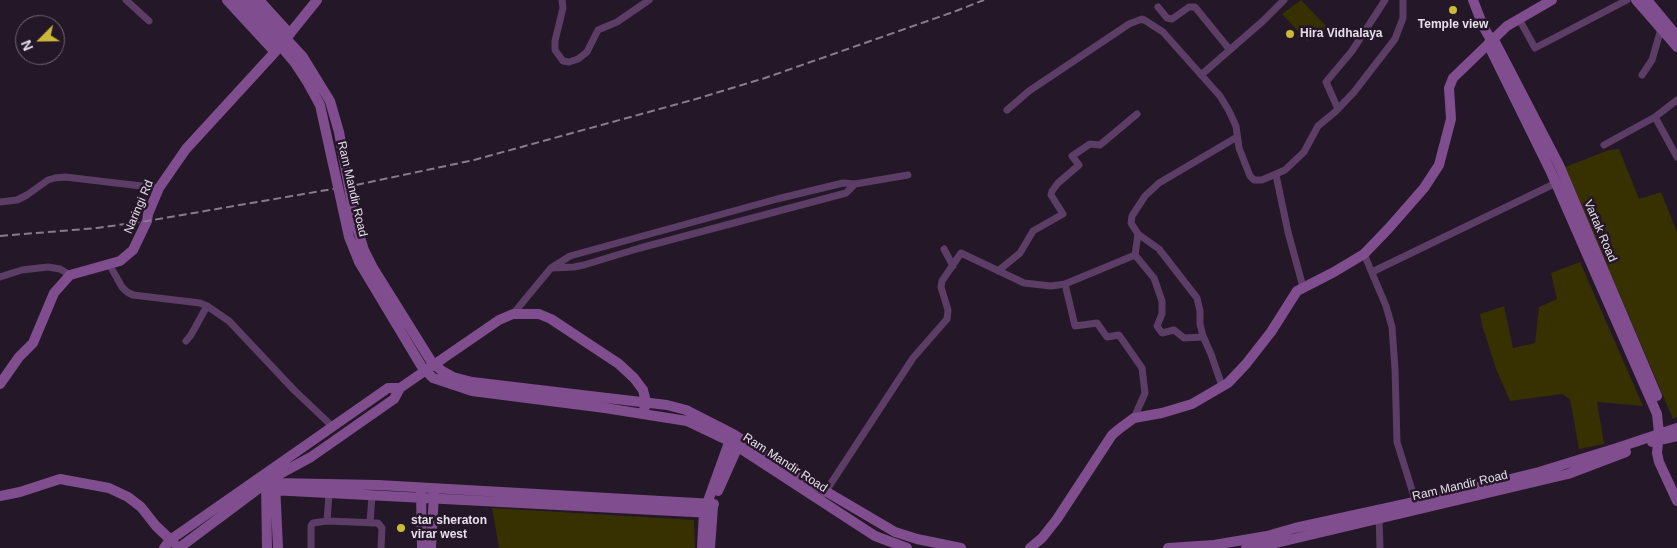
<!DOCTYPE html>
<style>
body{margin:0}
#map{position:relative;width:1677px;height:548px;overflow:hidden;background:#241728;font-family:Arial,sans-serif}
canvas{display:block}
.north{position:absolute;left:15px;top:15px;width:50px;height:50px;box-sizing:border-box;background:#241728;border:1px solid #726776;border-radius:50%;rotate:247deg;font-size:14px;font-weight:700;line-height:20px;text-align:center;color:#e7deea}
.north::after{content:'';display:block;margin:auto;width:18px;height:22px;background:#ccb938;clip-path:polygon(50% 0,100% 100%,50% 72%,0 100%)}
</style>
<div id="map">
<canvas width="1677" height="548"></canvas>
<div class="north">N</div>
</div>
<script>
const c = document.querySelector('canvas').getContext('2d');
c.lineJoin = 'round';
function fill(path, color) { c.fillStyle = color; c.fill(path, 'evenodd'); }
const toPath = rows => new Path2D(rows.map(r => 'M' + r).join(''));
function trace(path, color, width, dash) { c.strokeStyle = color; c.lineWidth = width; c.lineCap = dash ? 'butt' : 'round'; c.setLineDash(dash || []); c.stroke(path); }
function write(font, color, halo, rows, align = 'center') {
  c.font = font + ' Arial,sans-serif'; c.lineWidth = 5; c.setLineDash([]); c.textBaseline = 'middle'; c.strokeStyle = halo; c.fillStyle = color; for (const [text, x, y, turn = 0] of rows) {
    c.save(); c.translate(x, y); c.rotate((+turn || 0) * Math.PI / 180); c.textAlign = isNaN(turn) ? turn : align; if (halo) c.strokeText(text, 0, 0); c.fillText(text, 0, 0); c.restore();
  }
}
const green = toPath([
 [1301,0,1328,28,1307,41,1282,14],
 [1619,149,1639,199,1661,192,1677,232,1677,417,1673,419,1565,167,1609,150],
 [1580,262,1643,406,1597,402,1604,444,1579,449,1570,399,1562,394,1510,401,1496,369,1482,325,1480,314,1504,306,1513,348,1535,343,1539,307,1557,299,1551,273],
 [492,508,694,520,695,548,499,548]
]);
const street = toPath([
 [126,0,149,21],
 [562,0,563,8,555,41,555,50,563,61,569,62,578,59,587,52,598,30,617,22,649,0],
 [1158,7,1167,18,1172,19,1189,7,1195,7,1230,50],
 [1519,19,1535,48,1627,0],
 [1201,75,1263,21,1284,0],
 [1642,75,1652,60,1661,29],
 [1338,109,1326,82,1352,51,1385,0],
 [1007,110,1029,91,1129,24,1142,19,1146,21,1163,32,1220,96,1229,111,1236,126,1239,148,1250,176,1254,180,1262,180,1285,170,1304,152,1318,126,1335,112,1354,92,1395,39,1403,18,1403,0],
 [1655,117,1677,157],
 [1604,145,1655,117,1677,100],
 [1276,175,1288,232,1303,287],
 [0,202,17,200,27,195,48,180,55,178,65,177,159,188],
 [944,249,953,266],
 [1364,254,1386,306,1392,327,1395,369,1397,442,1417,506],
 [1135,255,1154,278,1162,301,1162,314,1157,326,1162,333,1174,330,1184,338,1203,337],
 [109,264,122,287,127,292,133,295,200,303,207,306,229,321,294,390,332,426],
 [552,268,574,267,584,265,640,248,846,193,855,184],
 [998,271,1020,253,1033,231,1063,214,1051,195,1052,191,1058,183,1079,165,1072,156,1090,144,1100,145,1137,114],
 [1372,272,1556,183],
 [0,277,22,270,48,267,60,269,70,275],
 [1065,284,1075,326,1097,323,1107,337,1119,335,1142,368,1145,393,1134,418],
 [513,314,551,268,570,256,777,199,843,183,855,184,908,175],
 [186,341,191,335,207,306],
 [1222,386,1211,354,1203,336,1200,324,1200,311,1197,298,1159,249,1138,234,1131,223,1132,216,1145,196,1159,183,1237,137],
 [824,494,913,358,947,319,948,310,941,287,942,281,961,253,1024,283,1051,286,1065,284,1135,255,1138,234],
 [1379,516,1380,548],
 [327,521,329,494],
 [370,523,372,496],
 [311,548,311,526,313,523,327,521,378,523,382,528,381,548]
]);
const secondary = toPath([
 [227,0,275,52],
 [238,0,274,38],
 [259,0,290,34],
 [1473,0,1483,26,1491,40],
 [1636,0,1677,47],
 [1647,0,1677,36],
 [1493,38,1559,165,1657,396],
 [1488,44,1550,170,1657,414,1659,433,1657,453,1659,462,1677,501],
 [0,384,19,357,33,343,54,293,70,275,120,261,133,250,147,221,148,214,159,188,186,149,275,52,317,0],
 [607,398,667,405,686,410,733,434,793,472,895,532,917,539,961,548],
 [605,408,687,421,729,441,875,536,907,548],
 [1652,442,1677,436],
 [266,482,267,548],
 [275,483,278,548],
 [266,486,275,483,378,485,714,504],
 [271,490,712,513],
 [718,491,740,442],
 [421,492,422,548],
 [0,496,20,492,60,479,109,488,128,497,141,507,156,526,174,543],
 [164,548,170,540,388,388,400,388,499,320,513,314,539,314,551,319,619,364,634,378,643,390,646,402,643,414],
 [179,548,274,477,311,457,394,399,400,388],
 [431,548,434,494],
 [702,548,704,512,731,437],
 [710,548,713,507],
 [1030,548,1042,538,1057,519,1112,435,1119,429,1134,418,1162,413,1192,404,1228,383,1246,364,1271,332,1297,291,1334,272,1364,254,1389,228,1424,188,1439,165,1451,119,1449,88,1453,78,1507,26,1552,0],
 [1168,548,1214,545,1267,536,1295,528,1428,499,1539,472,1617,448,1677,428],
 [1246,548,1276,543,1568,474,1626,452]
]);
const rail = toPath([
 [0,236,97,228,147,221,356,185,474,160,696,99,765,78,956,11,984,0]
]);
const secondaryBridge = toPath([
 [250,0,303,57,330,101,339,132,355,221,364,250,373,268,431,361,442,371,453,377,472,382,607,398],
 [274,38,295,63,308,83,320,105,349,237,359,262,422,367,433,378,472,391,605,408]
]);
const markers = [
 [1453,10,5,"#ccb938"],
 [1290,34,5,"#ccb938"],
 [401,528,5,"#ccb938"]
];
const poiNames = [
 ["Temple view",1453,25,"center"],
 ["Hira Vidhalaya",1300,34],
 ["star sheraton",411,521],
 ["virar west",411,535]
];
const streetNames = [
 ["Ram Mandir Road",352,189,77],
 ["Naringi Rd",139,207,-67],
 ["Vartak Road",1600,231,67],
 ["Ram Mandir Road",785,463,33],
 ["Ram Mandir Road",1460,486,-13]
];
fill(green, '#373001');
trace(street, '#5c3d65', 7);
trace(secondary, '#804d8e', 10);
trace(rail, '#877c8a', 2, [8, 4]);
trace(secondaryBridge, '#804d8e', 10);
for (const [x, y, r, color] of markers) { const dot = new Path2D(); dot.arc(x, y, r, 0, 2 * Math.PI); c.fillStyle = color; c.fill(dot); trace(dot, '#241728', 2); }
write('bold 12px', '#e7deea', '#241728', poiNames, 'left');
write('12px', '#e7deea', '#241728', streetNames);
</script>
